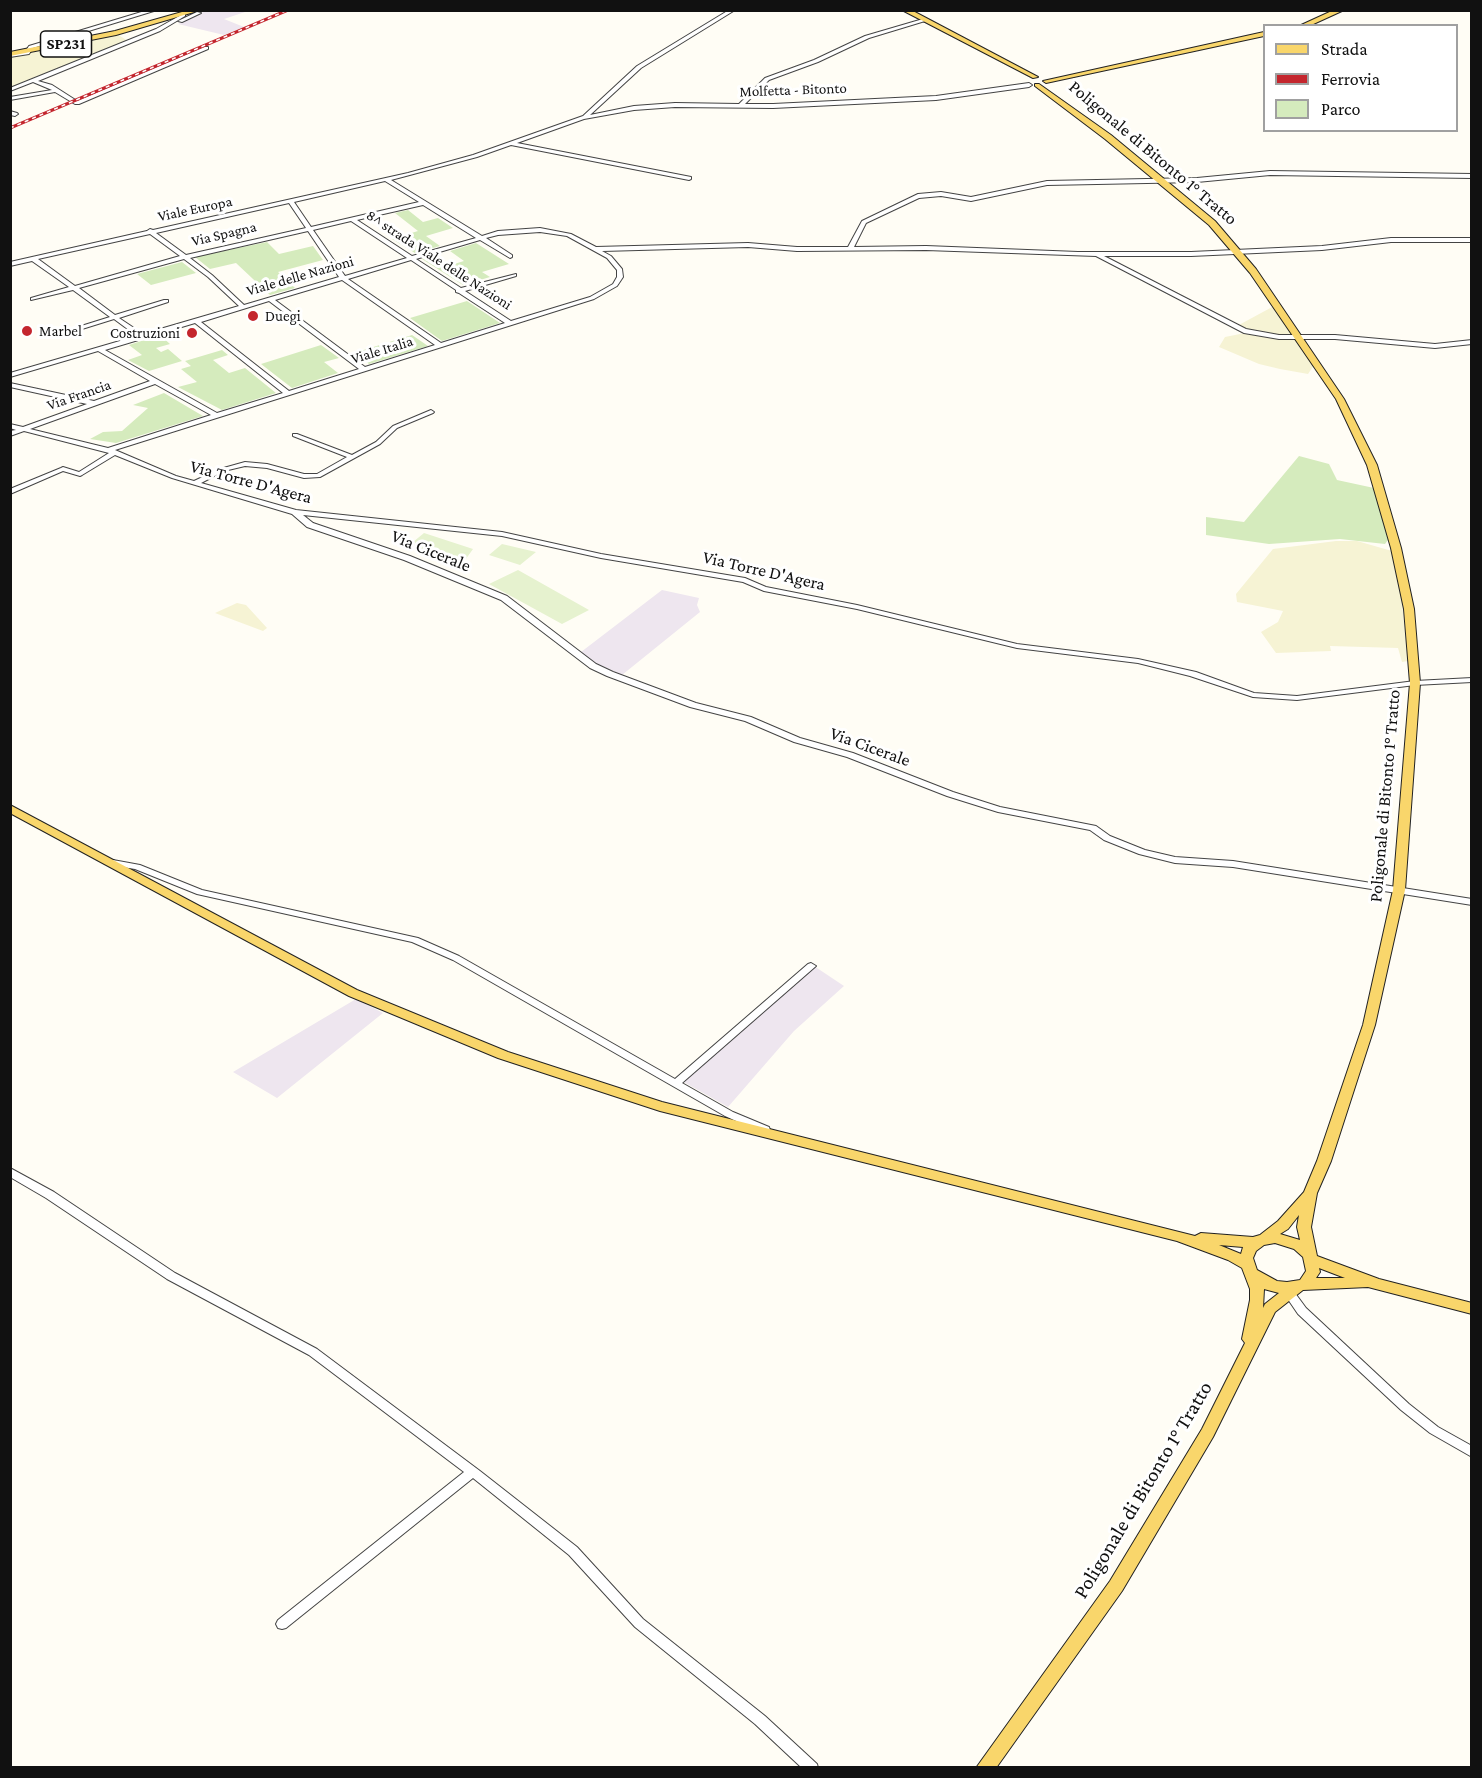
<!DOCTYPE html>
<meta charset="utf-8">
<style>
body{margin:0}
#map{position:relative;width:1482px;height:1778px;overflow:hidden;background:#fffdf5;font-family:"Crimson Pro",serif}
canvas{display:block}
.frame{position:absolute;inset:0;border:12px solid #111;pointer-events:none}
.legend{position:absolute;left:1263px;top:24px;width:195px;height:108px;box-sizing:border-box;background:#fff;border:2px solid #a0a0a0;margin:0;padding:8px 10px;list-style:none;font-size:18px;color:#111}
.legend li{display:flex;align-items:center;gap:12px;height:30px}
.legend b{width:30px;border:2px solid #a0a0a0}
</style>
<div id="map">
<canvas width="1482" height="1778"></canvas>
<div class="frame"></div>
<ul class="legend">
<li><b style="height:8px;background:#f9d66b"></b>Strada</li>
<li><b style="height:8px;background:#c4262e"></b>Ferrovia</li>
<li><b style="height:16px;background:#d5ebbd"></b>Parco</li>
</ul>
</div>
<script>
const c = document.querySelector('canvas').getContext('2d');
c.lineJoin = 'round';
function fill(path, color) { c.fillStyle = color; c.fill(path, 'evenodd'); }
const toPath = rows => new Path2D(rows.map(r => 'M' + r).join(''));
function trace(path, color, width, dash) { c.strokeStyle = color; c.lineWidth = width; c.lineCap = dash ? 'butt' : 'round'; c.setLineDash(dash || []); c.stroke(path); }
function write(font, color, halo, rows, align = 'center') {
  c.font = font + ' "Crimson Pro",serif'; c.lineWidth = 6; c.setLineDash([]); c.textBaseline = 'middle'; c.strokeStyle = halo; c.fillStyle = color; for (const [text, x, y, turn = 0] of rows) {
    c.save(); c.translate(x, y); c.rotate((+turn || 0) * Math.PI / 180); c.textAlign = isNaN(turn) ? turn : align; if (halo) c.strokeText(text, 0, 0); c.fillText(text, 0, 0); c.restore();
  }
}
const industrial = toPath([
 [205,11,247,10,248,11,224,19,244,27,224,35,178,24],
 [662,590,699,598,697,605,700,612,622,675,595,663,581,652],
 [814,966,844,986,794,1031,728,1107,682,1081],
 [356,999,383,1013,277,1098,233,1072]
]);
const farmland = toPath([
 [117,34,128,41,11,88,11,57],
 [1274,306,1293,333,1291,336,1245,331,1237,326],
 [1245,333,1297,340,1314,365,1308,374,1280,369,1259,364,1219,347,1225,337],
 [1336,541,1357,541,1392,551,1401,593,1408,661,1402,662,1398,648,1330,646,1331,651,1276,653,1261,632,1278,622,1283,611,1237,602,1236,594,1273,549],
 [237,603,246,605,267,628,263,631,215,613]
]);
const green = toPath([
 [408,210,423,222,438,218,453,228,426,236,440,246,415,253,392,239,418,231,395,213],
 [267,242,279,254,313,246,323,260,278,272,295,288,270,295,236,263,210,269,195,257],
 [476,243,509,264,482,272,490,277,463,285,422,259,435,255,451,265,464,261,450,251],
 [182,262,196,273,151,285,137,274],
 [467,301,500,323,442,341,410,318],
 [160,335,170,344,156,348,161,352,168,349,182,361,149,371,128,360,142,355,129,345],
 [412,335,428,346,369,364,354,353],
 [321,345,339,358,324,362,338,373,292,388,261,364],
 [222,350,228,355,213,360,229,373,245,368,276,393,222,410,178,387,197,382,181,369,191,366,185,361],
 [164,393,203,416,116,443,90,439,103,432,122,431,148,408,133,405],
 [1299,456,1329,464,1337,480,1374,488,1388,540,1385,544,1340,539,1269,544,1206,535,1206,517,1244,522]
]);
const pitch = toPath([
 [424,533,473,549,463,563,456,564,407,547],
 [502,544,536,552,520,565,489,555],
 [518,570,589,610,562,624,489,584]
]);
const minor = toPath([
 [148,10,157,10,33,48,29,54,10,57,10,54,25,52,29,46,148,10],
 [729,10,735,10,641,68,590,115,634,106,675,103,739,104,765,78,814,60,865,36,923,19,925,20,925,21,869,38,818,62,769,80,745,104,773,104,936,96,1029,83,1032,85,1029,87,936,100,773,108,675,107,634,110,584,119,517,143,691,177,691,179,689,180,511,145,477,157,391,180,482,236,498,231,540,228,571,234,596,247,748,243,797,247,848,247,862,221,918,194,941,192,971,197,1047,181,1197,178,1270,171,1472,174,1472,178,1270,175,1197,182,1047,185,971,201,941,196,919,198,866,223,854,247,926,246,1078,252,1191,252,1322,246,1391,238,1472,238,1472,242,1391,242,1322,250,1191,256,1104,256,1246,329,1279,335,1335,335,1435,344,1472,340,1472,344,1435,348,1335,339,1279,339,1244,333,1096,256,926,250,797,251,748,247,602,251,611,256,622,269,623,277,617,286,594,299,115,450,176,476,194,481,220,469,245,462,267,464,304,474,317,474,347,457,293,436,293,434,297,434,352,455,376,442,393,426,431,410,434,412,433,413,397,428,380,444,320,477,304,478,267,468,245,466,224,471,201,483,296,510,502,532,601,554,745,578,766,587,857,605,1017,644,1138,659,1196,672,1254,693,1297,696,1415,681,1472,678,1472,682,1415,685,1297,700,1253,697,1190,676,1138,663,1017,648,857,609,764,591,743,582,601,558,502,536,303,515,313,523,410,556,507,596,596,664,613,672,696,703,751,717,800,738,853,753,953,792,1000,807,1096,826,1110,836,1145,850,1175,857,1233,861,1472,899,1472,905,1233,867,1175,863,1139,854,1104,840,1090,830,998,812,947,796,847,757,794,742,745,721,690,707,607,676,590,668,501,600,404,560,307,527,292,514,172,478,115,455,82,475,80,476,63,471,10,494,10,489,61,468,63,467,79,472,109,453,24,431,10,436,10,431,16,430,10,428,10,424,23,427,87,404,10,387,10,383,94,401,150,381,98,351,10,377,10,373,137,336,114,319,66,334,62,334,62,332,110,317,73,290,31,300,31,298,69,287,32,261,10,266,10,262,147,231,150,229,153,230,408,173,473,155,583,116,637,66,729,10],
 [385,181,419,202,311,227,294,202,385,181],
 [289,203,306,228,186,255,156,233,289,203],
 [423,205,476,238,412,256,357,220,423,205],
 [351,221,407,258,345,276,313,230,351,221],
 [308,231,339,277,244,305,212,275,190,258,308,231],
 [540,232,567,236,607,258,617,270,617,277,613,284,590,297,511,321,465,291,516,276,516,274,461,288,416,259,480,240,510,258,512,257,512,255,486,238,498,235,540,232],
 [150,234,180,256,75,286,38,259,150,234],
 [184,259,208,277,239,306,143,334,119,318,168,302,168,300,164,300,115,315,79,288,184,259],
 [411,260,456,290,456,292,459,293,505,323,441,343,348,279,411,260],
 [342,280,435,345,365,367,275,300,342,280],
 [269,301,359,369,289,391,201,322,269,301],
 [195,323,283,393,217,413,105,350,195,323],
 [155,384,211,415,108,448,30,429,155,384],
 [197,12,201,13,182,22,178,21,197,12],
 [183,14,185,14,185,16,160,31,38,81,52,85,77,101,204,47,208,47,208,49,79,104,75,104,55,92,10,100,10,97,52,90,33,82,10,91,10,88,156,29,183,14],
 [10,111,17,113,18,114,15,116,10,115,10,111],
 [113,860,140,865,202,890,418,938,459,956,675,1079,808,964,811,963,816,966,682,1083,733,1112,769,1127,770,1130,769,1133,765,1134,725,1116,453,960,412,942,197,894,135,869,110,865,109,863,113,860],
 [10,1168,54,1192,175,1273,317,1349,480,1471,577,1547,643,1619,765,1716,817,1764,818,1768,802,1768,755,1724,635,1627,569,1555,473,1478,286,1628,282,1629,278,1628,276,1624,278,1620,464,1472,309,1355,167,1279,46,1198,10,1177,10,1168],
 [1288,1288,1292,1289,1306,1308,1409,1404,1438,1427,1472,1446,1472,1457,1430,1433,1401,1410,1298,1314,1283,1292,1284,1289,1288,1288]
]);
const major = toPath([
 [189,10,201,10,116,35,10,56,10,52,115,31,189,10],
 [902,10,911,10,1038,77,1033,78,902,10],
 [1334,10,1344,10,1309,26,1299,26,1334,10],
 [1264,32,1264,36,1046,83,1043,81,1264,32],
 [1035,84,1039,84,1111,135,1215,221,1256,269,1344,399,1377,465,1401,548,1414,609,1420,683,1405,890,1375,1025,1331,1161,1317,1193,1311,1227,1317,1256,1379,1279,1472,1303,1472,1314,1368,1287,1303,1290,1275,1312,1213,1437,1122,1591,996,1768,976,1768,1110,1581,1202,1429,1245,1343,1242,1339,1250,1300,1250,1289,1242,1268,1228,1260,1177,1241,660,1111,498,1058,349,996,10,813,10,805,357,990,508,1052,662,1102,1195,1236,1201,1233,1253,1237,1260,1235,1278,1221,1304,1192,1317,1161,1363,1025,1393,890,1410,683,1404,609,1391,548,1367,465,1336,399,1250,273,1209,225,1105,139,1035,86,1035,84],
 [1299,1215,1297,1227,1300,1240,1280,1234,1288,1229,1299,1215],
 [1275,1243,1294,1249,1303,1257,1306,1271,1300,1280,1287,1282,1277,1281,1257,1270,1253,1258,1256,1251,1264,1245,1275,1243],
 [1219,1245,1243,1247,1241,1254,1219,1245],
 [1319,1268,1345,1278,1316,1278,1320,1272,1319,1268],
 [1264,1289,1279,1293,1265,1304,1263,1308,1264,1289]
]);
const rail = toPath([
 [10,128,288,10]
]);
const markers = [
 [253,316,6,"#c4262e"],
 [27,331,6,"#c4262e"],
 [192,333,6,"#c4262e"]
];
const farStreetnames = [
 ["Molfetta - Bitonto",793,90,-2],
 ["Viale Europa",195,209,-12],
 ["Via Spagna",224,234,-13],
 ["8^ strada Viale delle Nazioni",439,260,33],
 ["Viale delle Nazioni",300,276,-16],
 ["Viale Italia",382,350,-17],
 ["Via Francia",79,395,-19]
];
const farPoinames = [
 ["Duegi",265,316],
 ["Marbel",39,331],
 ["Costruzioni",180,333,"right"]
];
const shields = [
 [66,44,51]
];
const shieldNames = [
 ["SP231",66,44]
];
const streetNames = [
 ["Poligonale di Bitonto 1° Tratto",1153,153,40],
 ["Via Torre D'Agera",251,482,15],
 ["Via Cicerale",431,551,22],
 ["Via Torre D'Agera",764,571,13],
 ["Via Cicerale",870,747,20],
 ["Poligonale di Bitonto 1° Tratto",1385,796,-85]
];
const nearStreetnames = [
 ["Poligonale di Bitonto 1° Tratto",1143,1490,-59]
];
fill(industrial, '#eee6ef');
fill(farmland, '#f6f3d4');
fill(green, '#d5ebbd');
fill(pitch, '#e6f2cf');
trace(minor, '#444', 2);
trace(major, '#222', 2);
fill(minor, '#fff');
fill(major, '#f9d66b');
trace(rail, '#c4262e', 3);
trace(rail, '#fff', 1.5, [4]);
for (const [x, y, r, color] of markers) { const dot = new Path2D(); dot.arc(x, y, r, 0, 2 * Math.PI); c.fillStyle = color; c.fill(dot); trace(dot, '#fff', 2); }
write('15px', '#111', '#fff', farStreetnames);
write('15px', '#111', '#fff', farPoinames, 'left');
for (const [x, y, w] of shields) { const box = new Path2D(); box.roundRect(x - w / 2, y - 13, w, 26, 4.5); c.fillStyle = '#fff'; c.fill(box); trace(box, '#111', 1.5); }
write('bold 16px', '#111', null, shieldNames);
write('18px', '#111', '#fff', streetNames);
write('21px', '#111', '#fff', nearStreetnames);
</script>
